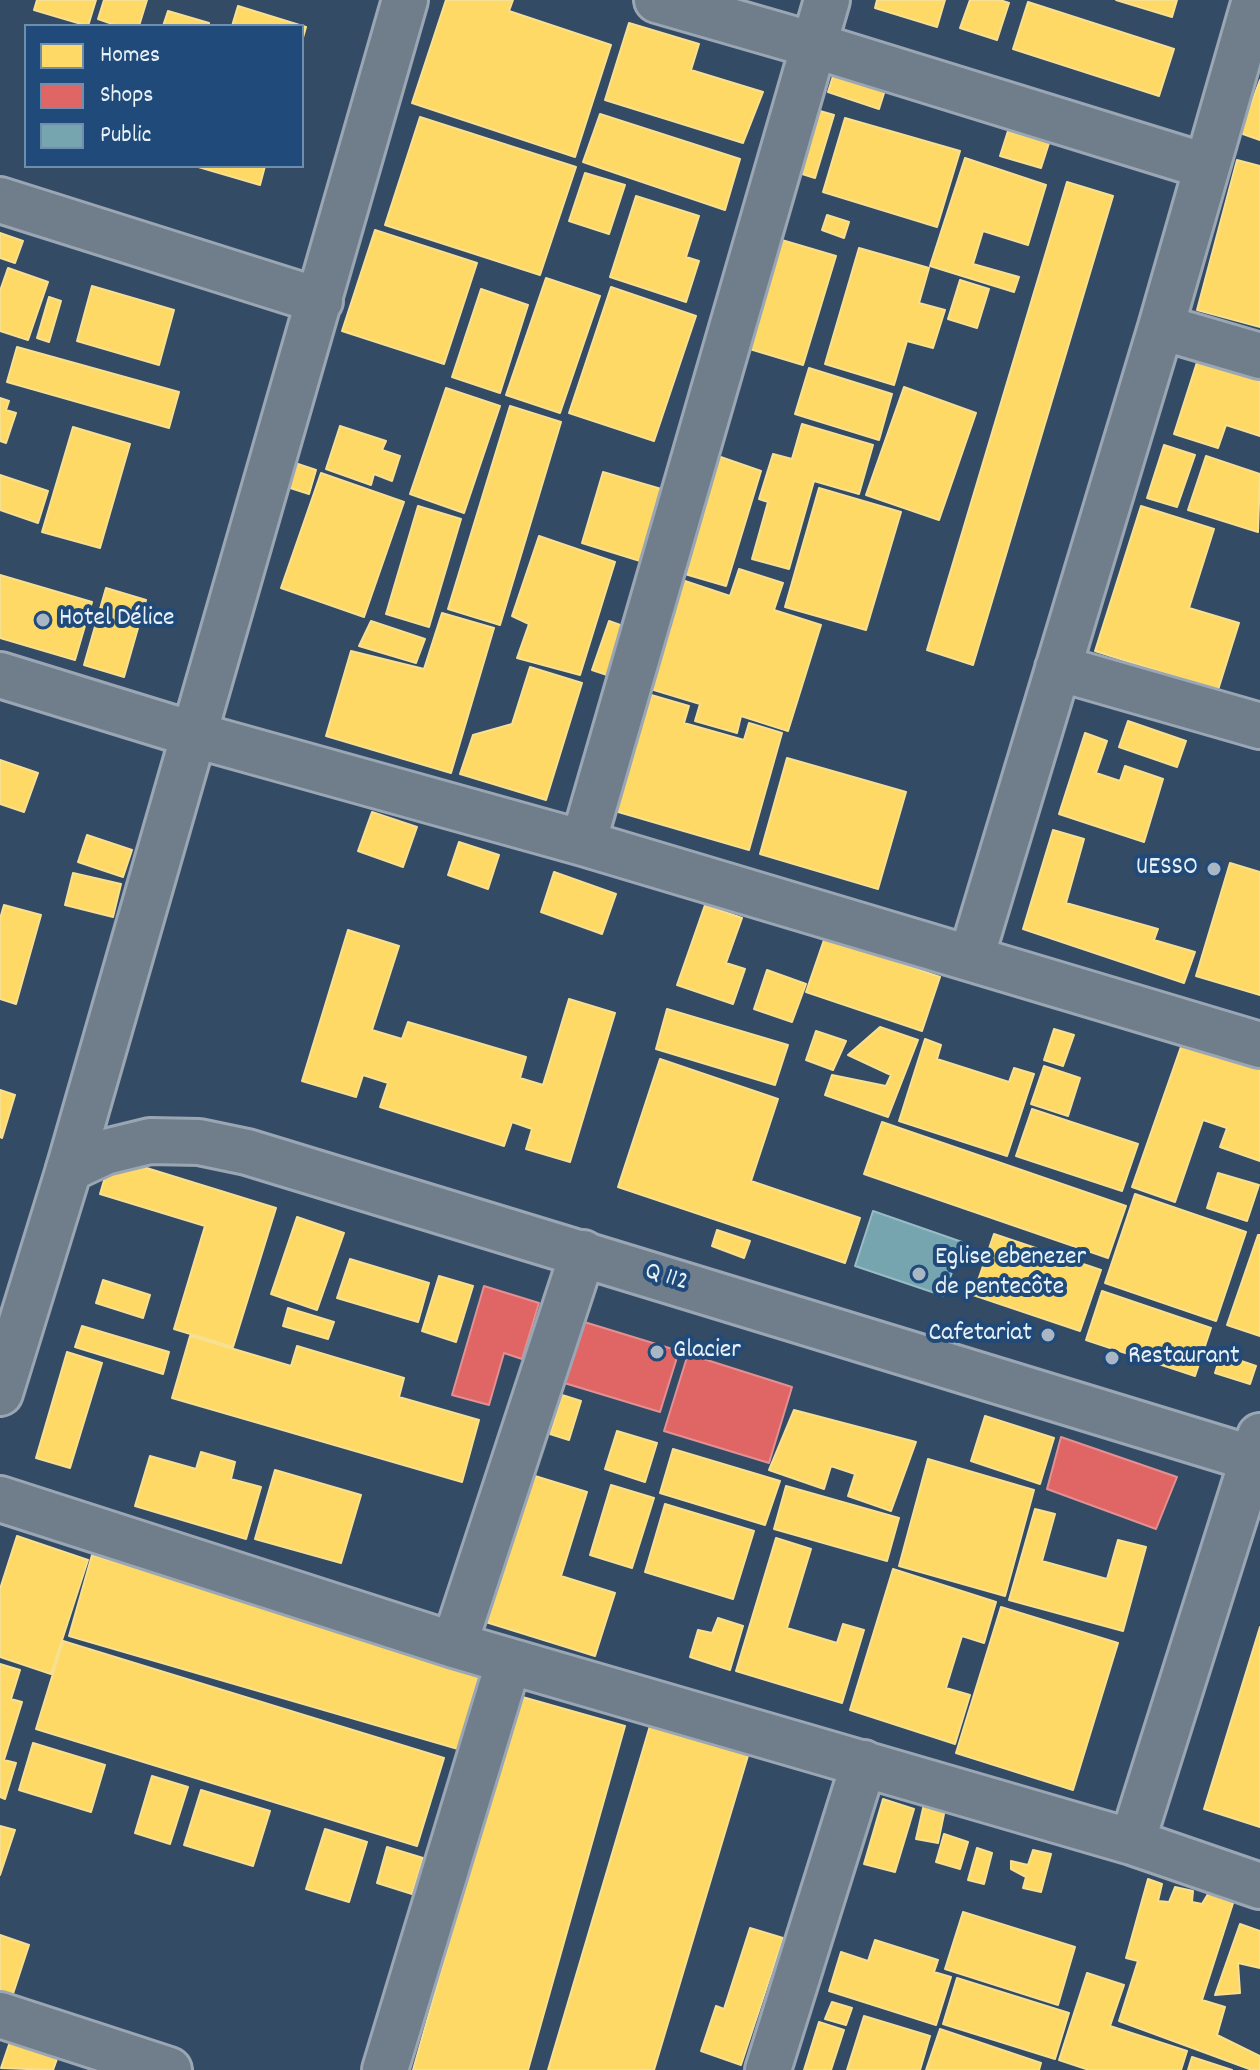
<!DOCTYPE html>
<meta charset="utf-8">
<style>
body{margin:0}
#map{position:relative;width:1260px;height:2070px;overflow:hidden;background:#344b65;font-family:Dekko,sans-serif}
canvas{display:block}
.legend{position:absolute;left:24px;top:24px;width:280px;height:144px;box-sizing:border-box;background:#1f4a7a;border:2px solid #6f8dac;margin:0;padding:10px 14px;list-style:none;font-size:24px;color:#e8f1f8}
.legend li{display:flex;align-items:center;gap:16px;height:40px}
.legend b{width:40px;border:2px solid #6f8dac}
</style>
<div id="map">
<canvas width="1260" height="2070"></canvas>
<ul class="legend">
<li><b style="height:22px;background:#ffd966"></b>Homes</li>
<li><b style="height:22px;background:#e06666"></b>Shops</li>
<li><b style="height:22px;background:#76a5af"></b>Public</li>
</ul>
</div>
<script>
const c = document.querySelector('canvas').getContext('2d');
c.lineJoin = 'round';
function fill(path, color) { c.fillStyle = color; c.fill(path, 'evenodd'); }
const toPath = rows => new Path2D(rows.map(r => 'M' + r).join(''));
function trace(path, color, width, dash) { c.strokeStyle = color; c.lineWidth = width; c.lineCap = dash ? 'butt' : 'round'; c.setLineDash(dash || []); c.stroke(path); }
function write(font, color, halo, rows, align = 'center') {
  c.font = font + ' Dekko,sans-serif'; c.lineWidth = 8; c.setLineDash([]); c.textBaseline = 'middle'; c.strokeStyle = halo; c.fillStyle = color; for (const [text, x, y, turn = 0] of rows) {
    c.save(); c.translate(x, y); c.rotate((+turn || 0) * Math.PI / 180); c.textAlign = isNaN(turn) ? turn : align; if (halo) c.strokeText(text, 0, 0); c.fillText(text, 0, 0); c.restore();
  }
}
const homes = toPath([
 [37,0,96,0,88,26,34,10,37,0],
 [104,0,147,0,139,26,118,26,98,19,104,0],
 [446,0,513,0,509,11,611,45,575,157,412,103,446,0],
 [877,0,945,0,937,27,875,8,877,0],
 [970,0,1000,0,1009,3,997,40,960,28,970,0],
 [1116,0,1177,0,1172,17,1116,0],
 [1028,2,1174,49,1159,96,1013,49,1028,2],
 [238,6,306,27,302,41,302,26,232,26,238,6],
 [168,11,209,23,209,26,163,26,168,11],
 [629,23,699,44,691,70,763,92,743,143,605,100,629,23],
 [834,73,885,90,879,109,828,92,834,73],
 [1260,80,1260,140,1240,133,1260,80],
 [806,107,834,115,815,178,786,169,806,107],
 [600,114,740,159,725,210,583,162,600,114],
 [420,117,576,167,540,275,385,225,420,117],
 [845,118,960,151,937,227,823,192,845,118],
 [1008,131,1049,143,1041,168,1000,156,1008,131],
 [965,158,1046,185,1028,245,983,231,973,264,1019,277,1014,292,930,266,965,158],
 [1237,160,1260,166,1260,327,1197,310,1237,160],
 [195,166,265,166,260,185,195,166],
 [585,173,625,185,609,234,569,221,585,173],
 [1067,182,1113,196,973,665,927,650,1067,182],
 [636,196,699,216,686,257,699,261,686,302,610,277,636,196],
 [827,215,849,222,844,238,822,230,827,215],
 [375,230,477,263,444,364,342,331,375,230],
 [0,233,23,241,15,263,0,258,0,233],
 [775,238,836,256,803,365,743,347,775,238],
 [859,248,929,268,919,303,945,310,933,348,907,341,894,385,825,364,859,248],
 [8,268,48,282,28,340,0,331,0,291,8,268],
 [546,278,600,296,560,413,506,395,546,278],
 [960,280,989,289,977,328,948,319,960,280],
 [92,286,174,310,159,365,77,341,92,286],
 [611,287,696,316,654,441,569,413,611,287],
 [481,289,528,305,500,393,452,377,481,289],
 [49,297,61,301,49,342,37,338,49,297],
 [17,347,179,392,169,428,7,382,17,347],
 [1199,356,1260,376,1260,436,1226,425,1218,448,1174,434,1199,356],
 [809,368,892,394,879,440,795,414,809,368],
 [904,387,976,413,939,520,866,495,904,387],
 [446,388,500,406,464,513,410,494,446,388],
 [0,398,9,401,6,410,16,413,6,443,0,441,0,398],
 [510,406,561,422,500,625,448,609,510,406],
 [802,424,873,445,859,494,814,481,789,569,752,559,768,502,759,499,773,454,792,459,802,424],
 [340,426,386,441,382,450,400,456,392,481,374,474,371,485,326,469,340,426],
 [73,427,130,444,100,548,42,532,73,427],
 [1164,445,1195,455,1177,507,1147,498,1164,445],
 [712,454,761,471,726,586,678,572,712,454],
 [1206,456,1260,474,1258,532,1188,510,1206,456],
 [292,462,316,470,309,494,284,486,292,462],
 [603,472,675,493,653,565,582,543,603,472],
 [321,473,404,502,364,617,281,588,321,473],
 [0,475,48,491,38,523,0,510,0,475],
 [819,488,901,512,866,630,785,607,819,488],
 [418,506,461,519,429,627,386,614,418,506],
 [1141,506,1214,529,1189,608,1239,623,1218,690,1095,651,1141,506],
 [539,536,615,562,580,675,517,658,529,624,512,616,539,536],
 [739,569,783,583,774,610,821,625,788,731,741,716,737,733,695,721,700,704,644,687,676,578,730,596,739,569],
 [0,575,92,602,75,660,0,638,0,575],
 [106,588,146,600,124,677,84,665,106,588],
 [442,613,494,628,451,773,326,736,351,651,424,669,442,613],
 [371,621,425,639,416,663,359,646,371,621],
 [609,621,626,627,610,676,592,670,609,621],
 [530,667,582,683,546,800,460,774,473,735,512,724,530,667],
 [641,692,689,706,684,723,744,740,749,723,782,733,749,850,608,809,641,692],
 [1128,721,1186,741,1177,767,1119,747,1128,721],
 [1085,733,1107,741,1096,773,1120,781,1125,766,1163,779,1144,842,1059,814,1085,733],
 [787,758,906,792,878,889,760,854,787,758],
 [0,760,38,773,24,812,0,804,0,760],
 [372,812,417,827,403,867,358,851,372,812],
 [1053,830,1084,839,1066,903,1158,929,1154,940,1195,952,1184,983,1023,929,1053,830],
 [87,835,132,850,123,877,78,862,87,835],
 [459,842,499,855,488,889,448,875,459,842],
 [1230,863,1260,872,1260,995,1196,976,1230,863],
 [554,872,616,894,602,934,541,912,554,872],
 [73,873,121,884,113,917,65,905,73,873],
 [4,905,41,915,16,1004,0,999,0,919,4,905],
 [705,905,742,918,726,963,745,969,733,1004,677,985,705,905],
 [348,930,399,946,372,1030,402,1039,408,1022,526,1057,520,1078,543,1085,569,999,615,1013,570,1162,526,1149,532,1129,512,1122,504,1146,380,1107,388,1083,363,1075,356,1097,302,1081,348,930],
 [825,937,940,977,922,1031,806,992,825,937],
 [767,970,806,984,792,1022,754,1009,767,970],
 [667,1009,788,1045,775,1085,656,1049,667,1009],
 [880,1027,918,1040,888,1117,825,1095,832,1075,886,1086,891,1075,848,1055,880,1027],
 [1054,1029,1074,1035,1063,1066,1044,1060,1054,1029],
 [816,1031,846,1041,833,1070,806,1060,816,1031],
 [925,1039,941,1045,937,1059,1009,1082,1014,1068,1034,1074,1007,1156,899,1121,925,1039],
 [1183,1041,1260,1067,1260,1161,1220,1147,1227,1128,1203,1120,1175,1202,1132,1187,1183,1041],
 [660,1059,778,1099,751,1181,860,1218,845,1263,618,1187,660,1059],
 [1044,1066,1080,1078,1068,1116,1031,1104,1044,1066],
 [0,1090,15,1095,2,1138,0,1137,0,1090],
 [1032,1109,1138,1144,1122,1191,1016,1156,1032,1109],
 [882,1122,1126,1206,1108,1258,864,1174,882,1122],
 [111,1157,276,1208,233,1347,174,1329,205,1226,100,1194,111,1157],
 [1218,1173,1259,1185,1247,1221,1207,1208,1218,1173],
 [1135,1194,1246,1232,1216,1321,1105,1283,1135,1194],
 [297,1217,344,1233,317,1310,271,1294,297,1217],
 [717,1230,750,1241,744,1258,712,1246,717,1230],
 [994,1234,1101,1270,1080,1331,973,1295,994,1234],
 [1258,1235,1260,1235,1260,1336,1227,1325,1258,1235],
 [350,1259,429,1283,418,1322,337,1298,350,1259],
 [439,1276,473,1286,456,1342,422,1331,439,1276],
 [103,1280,150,1295,143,1318,96,1303,103,1280],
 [1102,1291,1211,1328,1195,1376,1086,1340,1102,1291],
 [288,1308,334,1322,328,1339,283,1326,288,1308],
 [82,1326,169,1352,163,1374,75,1347,82,1326],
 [190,1336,291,1366,297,1346,404,1378,399,1397,479,1420,462,1482,172,1398,190,1336],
 [67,1352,102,1363,70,1468,36,1458,67,1352],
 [1221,1354,1256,1366,1250,1384,1215,1373,1221,1354],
 [562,1395,581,1401,569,1440,550,1434,562,1395],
 [794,1410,916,1442,891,1511,848,1496,855,1474,831,1466,824,1489,769,1470,794,1410],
 [985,1416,1054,1438,1040,1484,971,1461,985,1416],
 [617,1431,657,1443,645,1482,605,1469,617,1431],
 [673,1449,780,1481,765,1525,660,1493,673,1449],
 [201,1452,235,1462,231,1479,261,1487,246,1539,135,1506,150,1456,196,1469,201,1452],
 [928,1459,1034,1490,1005,1596,899,1566,928,1459],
 [275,1470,361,1495,341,1563,255,1539,275,1470],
 [522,1472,587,1492,561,1576,615,1593,595,1656,476,1619,522,1472],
 [611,1485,654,1498,632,1568,590,1555,611,1485],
 [786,1486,899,1518,887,1561,774,1529,786,1486],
 [665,1504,754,1531,733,1599,645,1572,665,1504],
 [1035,1509,1055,1514,1042,1561,1107,1579,1118,1540,1146,1547,1123,1631,1009,1600,1035,1509],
 [17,1536,88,1560,51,1674,0,1657,0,1589,17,1536],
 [776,1538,811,1549,787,1628,837,1643,843,1624,864,1630,842,1703,736,1671,776,1538],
 [92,1555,481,1668,458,1749,69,1636,92,1555],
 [893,1569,996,1602,984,1643,962,1636,946,1688,970,1695,955,1744,850,1710,893,1569],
 [1001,1607,1118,1643,1073,1790,956,1753,1001,1607],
 [718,1618,743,1626,730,1670,690,1657,698,1630,712,1633,718,1618],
 [1260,1627,1260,1827,1204,1809,1260,1627],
 [63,1641,444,1758,417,1846,36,1729,63,1641],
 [0,1664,20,1670,11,1699,22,1702,4,1760,16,1763,5,1799,0,1797,0,1664],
 [519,1696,625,1726,528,2070,413,2070,519,1696],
 [652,1719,750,1749,654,2070,548,2070,652,1719],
 [33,1743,105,1765,91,1812,19,1790,33,1743],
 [152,1776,188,1787,170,1844,135,1833,152,1776],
 [201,1790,270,1811,253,1866,184,1845,201,1790],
 [883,1799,914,1809,895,1872,864,1864,883,1799],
 [924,1804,945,1809,938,1843,916,1839,924,1804],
 [0,1826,15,1830,0,1875,0,1826],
 [325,1829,367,1842,349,1902,306,1889,325,1829],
 [944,1834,968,1842,960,1869,936,1862,944,1834],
 [387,1847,423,1858,412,1894,377,1883,387,1847],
 [977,1848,992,1853,984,1884,968,1880,977,1848],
 [1033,1850,1051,1854,1041,1892,1023,1888,1026,1877,1011,1869,1011,1861,1028,1865,1033,1850],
 [1148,1879,1162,1884,1158,1901,1169,1902,1175,1887,1193,1891,1192,1902,1202,1904,1211,1889,1235,1897,1202,2000,1225,2007,1217,2035,1260,2056,1260,2070,1252,2070,1119,2021,1138,1961,1126,1958,1148,1879],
 [963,1912,1075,1947,1058,2005,945,1969,963,1912],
 [1240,1924,1260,1931,1260,1968,1238,1963,1240,1993,1215,1995,1240,1924],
 [750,1928,783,1938,741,2065,701,2051,716,2006,724,2009,750,1928],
 [0,1935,29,1945,8,2009,0,2006,0,1935],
 [875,1940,938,1960,934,1972,951,1977,936,2025,829,1991,841,1952,868,1961,875,1940],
 [1087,1973,1124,1985,1110,2026,1187,2051,1181,2070,1089,2070,1059,2060,1087,1973],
 [957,1978,1069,2013,1055,2059,943,2024,957,1978],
 [832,2002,852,2008,846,2025,825,2019,832,2002],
 [864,2016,930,2036,920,2070,847,2070,864,2016],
 [819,2022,844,2030,831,2070,804,2070,819,2022],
 [940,2029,1041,2063,1039,2070,926,2070,940,2029],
 [14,2030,62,2045,53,2070,1,2068,14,2030],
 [1192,2057,1232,2070,1188,2070,1192,2057]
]);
const shops = toPath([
 [484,1286,539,1303,522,1359,504,1353,489,1405,452,1395,484,1286],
 [581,1321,679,1351,660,1412,561,1382,581,1321],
 [688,1354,792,1387,769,1463,664,1431,688,1354],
 [1061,1437,1177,1477,1156,1529,1047,1489,1061,1437]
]);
const public = toPath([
 [873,1211,962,1242,944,1296,855,1266,873,1211]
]);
const minor = toPath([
 [657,0,813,45,1205,166],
 [0,200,320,301],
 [1161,327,1260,356],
 [1058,668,1260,726],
 [0,675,195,735,583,843,1260,1045],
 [583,843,827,0],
 [971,958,1161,327,1255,0],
 [69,1169,405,0],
 [0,1499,454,1645,1132,1842,1260,1886],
 [454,1645,583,1253],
 [1132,1842,1260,1436],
 [0,2015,169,2070],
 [385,2070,509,1661],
 [768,2070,864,1763]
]);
const tertiary = toPath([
 [0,1393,69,1169,105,1152,150,1141,199,1142,247,1152,1260,1461]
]);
const markers = [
 [43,620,8,"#a9b7c5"],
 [1214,869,8,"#a9b7c5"],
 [919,1274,8,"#a9b7c5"],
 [1048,1335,8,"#a9b7c5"],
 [657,1352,8,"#a9b7c5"],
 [1112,1358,8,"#a9b7c5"]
];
const poiNames = [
 ["Hotel Délice",59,620],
 ["UESSO",1198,869,"right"],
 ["Eglise ebenezer",935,1259],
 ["de pentecôte",935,1289],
 ["Cafetariat",1032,1335,"right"],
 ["Glacier",673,1352],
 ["Restaurant",1128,1358]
];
const streetNames = [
 ["Q 112",666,1279,17]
];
fill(homes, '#ffd966');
trace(homes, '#f8e092', 2);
fill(shops, '#e06666');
trace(shops, '#e29092', 2);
fill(public, '#76a5af');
trace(public, '#98bcc5', 2);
trace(minor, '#9aa6b3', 50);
trace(tertiary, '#9aa6b3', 50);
trace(minor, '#707e8c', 44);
trace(tertiary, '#707e8c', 44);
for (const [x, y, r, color] of markers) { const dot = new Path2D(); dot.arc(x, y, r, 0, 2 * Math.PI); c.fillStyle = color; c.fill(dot); trace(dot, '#1f4a7a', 3); }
write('26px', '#e8f1f8', '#1f4a7a', poiNames, 'left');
write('26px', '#e8f1f8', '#1f4a7a', streetNames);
</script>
